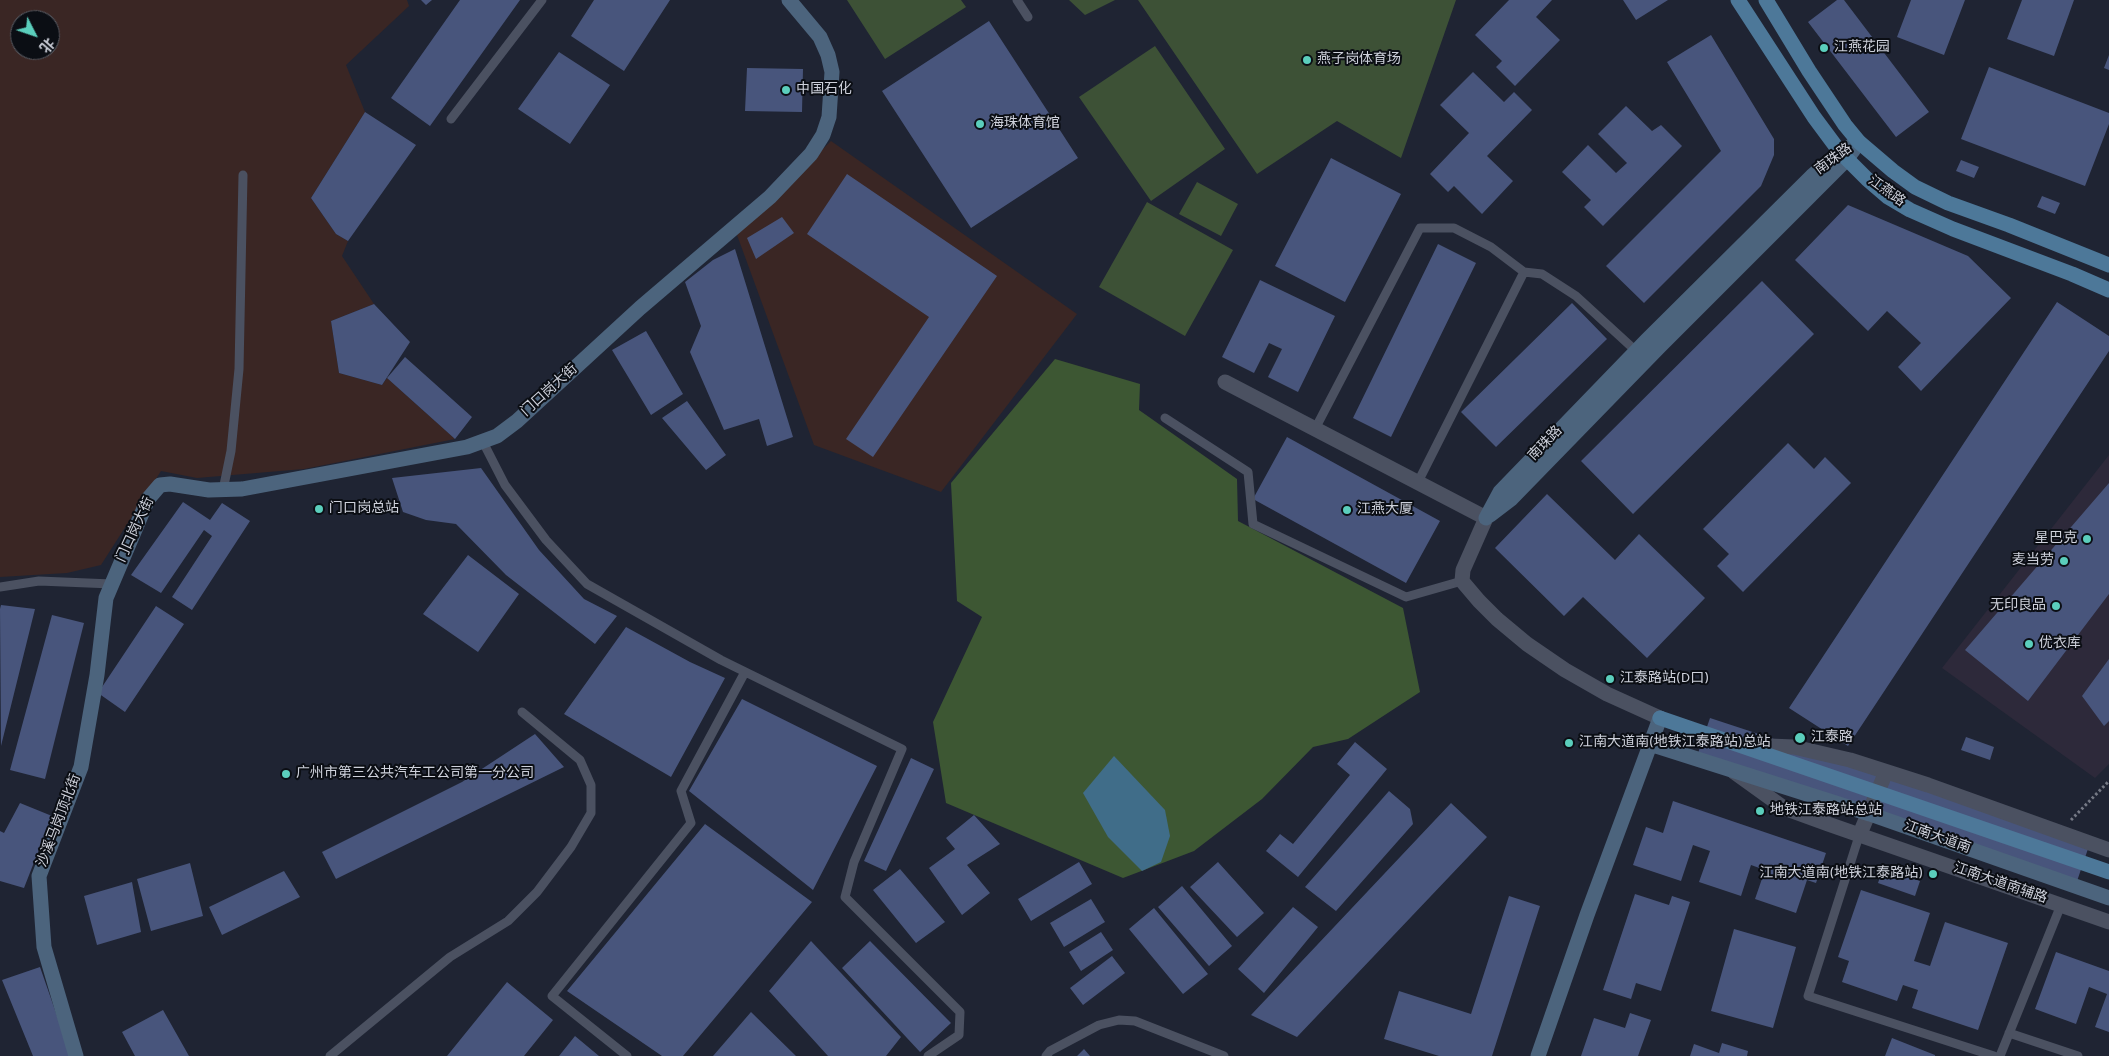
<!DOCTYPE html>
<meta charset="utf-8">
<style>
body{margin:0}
#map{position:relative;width:2109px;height:1056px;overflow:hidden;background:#1f2433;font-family:Overpass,"Noto Sans SC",sans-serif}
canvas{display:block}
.north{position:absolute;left:10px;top:10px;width:50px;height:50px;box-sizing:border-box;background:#0b0e14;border:1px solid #595c64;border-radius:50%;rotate:131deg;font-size:14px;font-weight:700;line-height:20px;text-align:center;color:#ced1db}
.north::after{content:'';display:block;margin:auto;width:18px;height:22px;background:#5bcebc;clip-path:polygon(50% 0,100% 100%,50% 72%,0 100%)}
</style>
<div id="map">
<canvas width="2109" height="1056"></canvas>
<div class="north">北</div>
</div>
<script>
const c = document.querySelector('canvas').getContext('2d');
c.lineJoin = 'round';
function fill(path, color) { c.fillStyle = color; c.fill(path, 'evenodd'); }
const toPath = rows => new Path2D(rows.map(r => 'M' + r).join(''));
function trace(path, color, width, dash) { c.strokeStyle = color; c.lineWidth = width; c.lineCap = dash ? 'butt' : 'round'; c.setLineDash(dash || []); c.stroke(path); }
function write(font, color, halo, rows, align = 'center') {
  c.font = font + ' Overpass,"Noto Sans SC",sans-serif'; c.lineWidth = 4; c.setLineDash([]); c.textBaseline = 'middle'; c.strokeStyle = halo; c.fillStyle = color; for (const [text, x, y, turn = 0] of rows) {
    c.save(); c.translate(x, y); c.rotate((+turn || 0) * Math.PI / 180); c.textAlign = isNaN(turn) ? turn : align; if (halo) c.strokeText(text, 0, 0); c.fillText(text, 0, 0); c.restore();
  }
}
const commercial = toPath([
 [2109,455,2109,764,2095,778,1942,668]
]);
const industrial = toPath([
 [0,0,407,0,409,6,346,65,365,112,311,198,336,234,348,241,342,256,374,304,331,321,339,373,382,385,387,378,455,439,304,469,197,478,161,471,101,565,67,573,0,577],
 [20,20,50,20,50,50,20,50],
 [831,141,1077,314,941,492,814,445,737,235]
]);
const green = toPath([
 [847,0,961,0,966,7,885,59],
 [1069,0,1115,0,1085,15],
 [1138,0,1456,0,1401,158,1337,121,1257,174],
 [1155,46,1225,149,1151,201,1079,97],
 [1197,182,1238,204,1221,236,1179,214],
 [1147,202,1233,250,1185,336,1099,287]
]);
const forest = toPath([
 [1055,359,1140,384,1139,410,1237,479,1238,521,1403,608,1420,692,1348,739,1313,747,1262,799,1194,851,1123,878,946,803,933,722,982,617,957,601,951,483]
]);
const water = toPath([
 [1114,756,1165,810,1170,836,1161,862,1142,871,1108,837,1083,793]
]);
const building = toPath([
 [421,0,432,0,426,5],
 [460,0,520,0,430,126,391,98],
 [594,0,670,0,624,71,571,36],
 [1509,0,1552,0,1536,17,1560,40,1515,86,1496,67,1502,61,1475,35],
 [1623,0,1668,0,1636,20],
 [1837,0,1844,0,1929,112,1896,137,1808,22],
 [1911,0,1965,0,1944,55,1897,37],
 [2022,0,2074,0,2054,56,2007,39],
 [989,21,1078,158,971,228,882,91],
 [1711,35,1774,139,1774,155,1761,186,1644,303,1606,266,1721,151,1667,62],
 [559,52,610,85,570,144,518,109],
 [2109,55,2109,70,2104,68],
 [1989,67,2109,113,2109,124,2085,186,1961,139],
 [747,68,803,69,802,112,745,111],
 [1473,72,1504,102,1514,92,1532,110,1487,156,1513,181,1482,214,1454,186,1448,192,1430,174,1469,133,1440,105],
 [1626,106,1652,131,1661,125,1682,146,1603,226,1584,207,1591,200,1562,172,1588,145,1616,173,1627,163,1598,134],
 [365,112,416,145,348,241,336,234,311,198],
 [1331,158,1401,194,1345,302,1275,266],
 [1961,160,1979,167,1974,178,1956,171],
 [847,174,997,276,873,457,846,439,929,317,807,234],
 [2042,196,2060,203,2055,214,2037,207],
 [1848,205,1968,256,2011,298,1921,391,1898,367,1921,343,1887,311,1868,331,1795,260],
 [782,217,794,233,756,259,747,238],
 [1438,244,1476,263,1391,437,1353,418],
 [735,249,793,437,767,446,759,419,724,430,690,352,701,326,685,282,713,260],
 [1260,280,1335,316,1298,392,1268,377,1282,349,1269,343,1254,373,1222,357],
 [1762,281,1814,334,1633,514,1581,461],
 [2057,302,2109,336,2109,351,1848,746,1789,708],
 [1572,303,1607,339,1496,447,1461,412],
 [374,304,410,342,382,385,339,373,331,321],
 [646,331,683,394,651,415,612,350],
 [405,357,472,417,455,439,387,378],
 [687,401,726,455,706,470,662,418],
 [1287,437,1440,521,1406,583,1253,499],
 [1788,443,1814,469,1825,457,1851,483,1743,592,1717,566,1729,554,1703,529],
 [481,468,539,550,584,599,617,616,595,644,506,575,456,524,426,520,403,512,392,478],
 [2109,483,2109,594,2028,701,1965,650],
 [1547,494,1615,560,1639,534,1705,598,1647,658,1583,597,1564,616,1495,548],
 [183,502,210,520,222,503,250,521,192,610,172,597,212,536,204,530,161,593,131,575],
 [468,555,519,594,478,652,423,614],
 [1,605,35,609,1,746,0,609],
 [156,606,184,624,125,712,98,693],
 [52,615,84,623,45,779,10,770],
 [626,627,690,662,725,678,671,777,564,714],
 [2109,659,2109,721,2104,726,2082,696],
 [742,699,877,766,813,890,689,791],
 [1710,718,2090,843,2075,887,1695,762],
 [535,734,564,767,336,879,322,852,462,782],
 [1966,737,1994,747,1990,760,1961,750],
 [1355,742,1387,769,1298,877,1266,851,1280,834,1293,844,1350,775,1337,764],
 [911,758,934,769,886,871,864,861],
 [1389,791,1410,809,1413,824,1336,911,1305,887],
 [1673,801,1826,853,1816,883,1807,880,1796,913,1755,899,1765,870,1751,865,1741,896,1699,882,1710,851,1693,845,1681,881,1633,865,1646,827,1663,833],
 [20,803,52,816,24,888,0,881,0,831,4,833],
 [1451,803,1487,837,1297,1037,1251,1015],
 [974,815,1000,844,967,865,990,893,962,915,929,868,955,849,946,838],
 [705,824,812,902,683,1056,662,1056,567,991],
 [1079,862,1092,884,1031,921,1018,899],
 [1218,862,1264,913,1237,937,1190,887],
 [190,863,203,916,151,931,137,879],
 [1883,868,1920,881,1915,896,1878,883],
 [900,869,945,922,916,943,873,890],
 [284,871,300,897,222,935,209,907],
 [132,882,141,932,97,945,84,896],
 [1182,886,1232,946,1209,966,1158,907],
 [1861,890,1930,913,1914,961,1930,966,1945,922,2008,943,1978,1030,1912,1008,1918,990,1903,985,1897,1001,1842,982,1849,961,1838,957],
 [1635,894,1669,905,1672,896,1690,902,1661,991,1636,983,1631,999,1603,990],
 [1509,896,1540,906,1492,1056,1439,1056,1384,1039,1399,991,1471,1014],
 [1091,899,1105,922,1064,947,1050,923],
 [1293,907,1318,927,1264,993,1238,969],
 [1154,908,1208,974,1183,994,1129,929],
 [1734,929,1796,947,1773,1028,1711,1011],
 [1101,932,1113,950,1081,971,1069,952],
 [811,941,901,1037,886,1056,828,1056,769,991],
 [870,941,951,1023,920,1052,842,968],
 [2056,952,2109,971,2109,1032,2095,1027,2107,994,2089,987,2076,1024,2035,1009],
 [1112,956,1125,973,1083,1005,1070,988],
 [40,967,71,1056,33,1056,2,980],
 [507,982,553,1020,524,1056,447,1056],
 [163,1010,189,1056,135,1056,122,1032],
 [751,1012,796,1056,713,1056],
 [1630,1013,1651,1020,1638,1056,1581,1056,1594,1018,1625,1028],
 [575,1036,599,1056,559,1056],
 [1892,1038,1935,1055,1935,1056,1885,1056],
 [1722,1043,1748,1051,1747,1056,1690,1056,1694,1044,1719,1053],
 [1084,1049,1090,1056,1077,1056]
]);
const path = toPath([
 [2071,820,2109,781]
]);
const lane = toPath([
 [1017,0,1028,17],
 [451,119,542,0],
 [1165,418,1248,472,1253,524,1406,597,1462,581],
 [1315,429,1420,228,1454,228,1491,247,1524,272],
 [483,442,505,485,546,540,587,584,721,660,902,749,854,862,845,897,960,1012,959,1035,928,1056],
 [1418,482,1524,272,1542,274,1576,296,1636,351],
 [223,490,231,451,239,369,243,175],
 [0,587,39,581,112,584],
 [1859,836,1808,996,1994,1056],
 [2009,1033,2078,1056],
 [330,1056,450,957,508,921,537,892,571,847,591,813,591,785,580,760,522,712],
 [627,1056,552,996,691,823,681,791,745,672],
 [1046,1056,1050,1051,1099,1025,1119,1020,1135,1021,1224,1056],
 [2000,1056,2061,905]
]);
const street = toPath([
 [1225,382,1486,518,1463,570,1462,581,1479,601,1497,619,1527,644,1565,670,1607,694,1660,718],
 [1745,745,1794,747,1850,760,1928,785,2109,850],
 [1734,772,1784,808,1828,824,2109,922],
 [1859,836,1886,772]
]);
const secondary = toPath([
 [1490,515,1511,499,1659,347,1846,160,1854,149],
 [1486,518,1500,492,1647,340,1812,176,1840,152,1859,142],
 [1650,744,1870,814,2109,898],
 [76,1056,44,947,39,876,81,767,97,675,106,598,148,499,160,485,170,484,209,490,242,489,467,447,497,436,517,421,640,308,770,197,811,154,823,135,829,117,832,72,828,55,820,37,789,0],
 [1538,1056,1587,915,1660,718]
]);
const primary = toPath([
 [1738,0,1814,117,1840,152,1867,179,1888,197,1910,210,1953,229,2072,274,2109,290],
 [1766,0,1809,71,1845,125,1859,142,1893,171,1915,187,1948,203,2009,225,2109,265],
 [1660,718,2109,872]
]);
const markers = [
 [1824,48,5,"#5bcebc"],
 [1307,60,5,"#5bcebc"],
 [786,90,5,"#5bcebc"],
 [980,124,5,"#5bcebc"],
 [319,509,5,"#5bcebc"],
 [1347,510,5,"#5bcebc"],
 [2087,539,5,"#5bcebc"],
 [2064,561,5,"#5bcebc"],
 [2056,606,5,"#5bcebc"],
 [2029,644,5,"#5bcebc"],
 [1610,679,5,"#5bcebc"],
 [1800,738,6,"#5bcebc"],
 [1569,743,5,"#5bcebc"],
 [286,774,5,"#5bcebc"],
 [1760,811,5,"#5bcebc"],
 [1933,874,5,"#5bcebc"]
];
const poiNames = [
 ["江燕花园",1834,48],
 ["燕子岗体育场",1317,60],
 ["中国石化",796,90],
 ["海珠体育馆",990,124],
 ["门口岗总站",329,509],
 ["江燕大厦",1357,510],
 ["星巴克",2077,539,"right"],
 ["麦当劳",2054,561,"right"],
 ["无印良品",2046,606,"right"],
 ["优衣库",2039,644],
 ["江泰路站(D口)",1620,679],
 ["江泰路",1811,738],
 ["江南大道南(地铁江泰路站)总站",1579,743],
 ["广州市第三公共汽车工公司第一分公司",296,774],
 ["地铁江泰路站总站",1770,811],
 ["江南大道南(地铁江泰路站)",1923,874,"right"]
];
const streetNames = [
 ["南珠路",1834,160,-36],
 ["江燕路",1886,192,36],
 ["门口岗大街",550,391,-42],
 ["南珠路",1546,444,-46],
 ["门口岗大街",136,530,-65],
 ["沙溪马岗顶北街",60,821,-69],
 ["江南大道南",1937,838,20],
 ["江南大道南辅路",2000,884,19]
];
fill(commercial, '#2d293a');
fill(industrial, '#3a2624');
fill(green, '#3d5136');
fill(forest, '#3d5733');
fill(water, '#406d89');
fill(building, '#48557c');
trace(path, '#757985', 3, [2.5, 2.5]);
trace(lane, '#4b5161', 9);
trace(street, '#4b5161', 15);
trace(secondary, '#4c647d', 15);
trace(primary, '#4d7899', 15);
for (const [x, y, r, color] of markers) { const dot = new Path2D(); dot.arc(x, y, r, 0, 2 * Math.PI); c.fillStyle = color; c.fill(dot); trace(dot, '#0b0e14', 2); }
write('14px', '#ced1db', '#0b0e14', poiNames, 'left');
write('14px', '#ced1db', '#0b0e14', streetNames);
</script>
